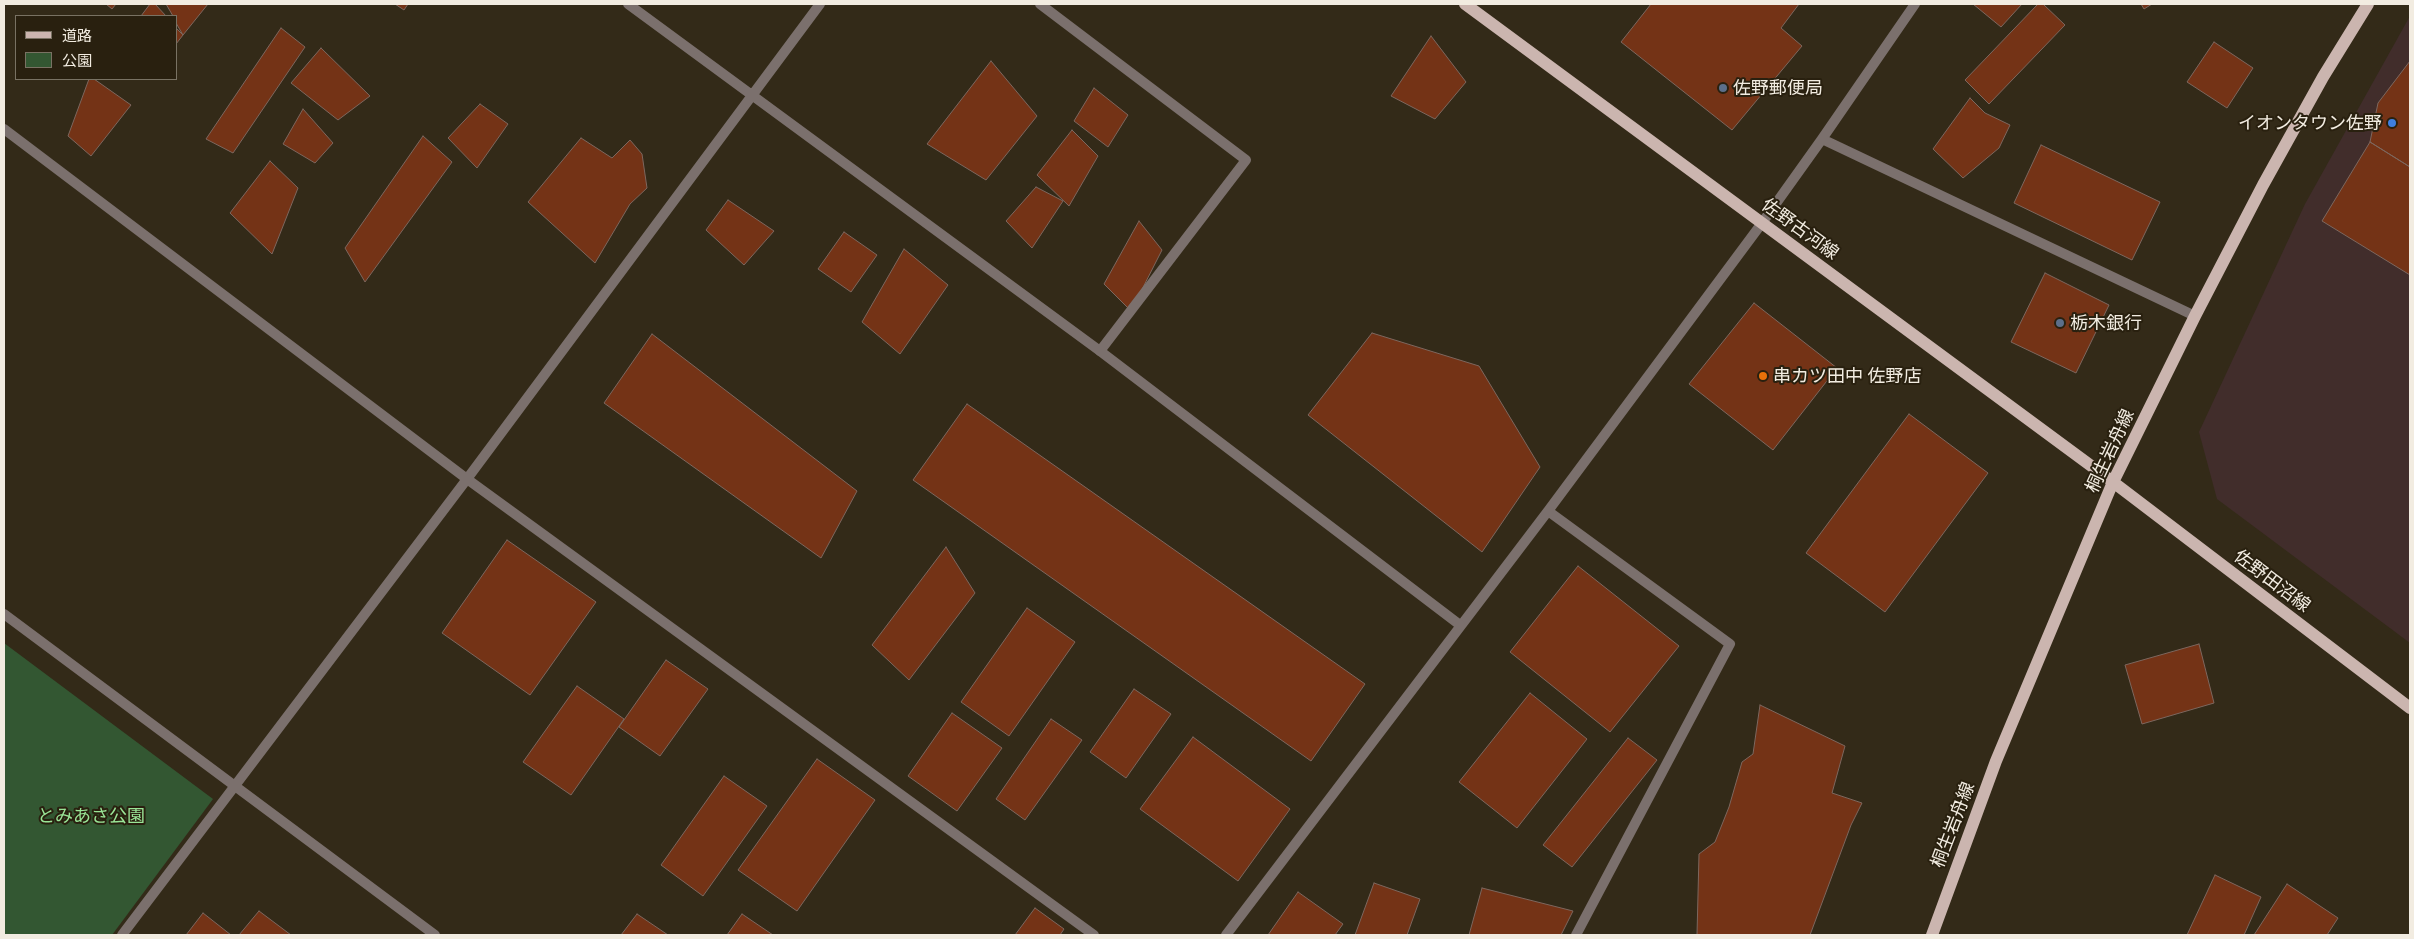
<!DOCTYPE html>
<meta charset="utf-8">
<style>
body{margin:0}
#map{position:relative;width:2414px;height:939px;overflow:hidden;background:#332a18;font-family:"Golos Text","Noto Sans JP",sans-serif}
canvas{display:block}
.frame{position:absolute;inset:0;border:5px solid #f2ece1;pointer-events:none}
.legend{position:absolute;left:15px;top:15px;width:162px;height:65px;box-sizing:border-box;background:#29200f;border:1px solid #797263;margin:0;padding:6px 9px;list-style:none;font-size:15px;color:#f2ece1}
.legend li{display:flex;align-items:center;gap:10px;height:25px}
.legend b{width:25px;border:1px solid #797263}
</style>
<div id="map">
<canvas width="2414" height="939"></canvas>
<div class="frame"></div>
<ul class="legend">
<li><b style="height:6px;background:#cbb5af"></b>道路</li>
<li><b style="height:14px;background:#335732"></b>公園</li>
</ul>
</div>
<script>
const c = document.querySelector('canvas').getContext('2d');
c.lineJoin = 'round';
function fill(path, color) { c.fillStyle = color; c.fill(path, 'evenodd'); }
const toPath = rows => new Path2D(rows.map(r => 'M' + r).join(''));
function trace(path, color, width, dash) { c.strokeStyle = color; c.lineWidth = width; c.lineCap = dash ? 'butt' : 'round'; c.setLineDash(dash || []); c.stroke(path); }
function write(font, color, halo, rows, align = 'center') {
  c.font = font + ' "Golos Text","Noto Sans JP",sans-serif'; c.lineWidth = 4; c.setLineDash([]); c.textBaseline = 'middle'; c.strokeStyle = halo; c.fillStyle = color; for (const [text, x, y, turn = 0] of rows) {
    c.save(); c.translate(x, y); c.rotate((+turn || 0) * Math.PI / 180); c.textAlign = isNaN(turn) ? turn : align; if (halo) c.strokeText(text, 0, 0); c.fillText(text, 0, 0); c.restore();
  }
}
const commercial = toPath([
 [2410,16,2410,643,2217,499,2199,432,2305,204]
]);
const green = toPath([
 [4,643,213,799,112,935,4,935]
]);
const building = toPath([
 [106,4,116,4,112,9,106,4],
 [150,4,155,4,166,16,141,16,150,4],
 [166,4,208,4,183,35,176,23,176,16,173,16,166,4],
 [395,4,408,4,404,10,395,4],
 [1651,4,1799,4,1781,28,1802,46,1732,130,1621,42,1651,4],
 [1973,4,2022,4,2001,27,1973,4],
 [2038,4,2043,4,2065,25,1989,104,1965,80,2038,4],
 [2141,4,2152,4,2144,9,2141,4],
 [176,28,183,35,176,44,176,28],
 [281,28,305,47,233,153,206,139,281,28],
 [1431,36,1466,82,1435,119,1391,96,1431,36],
 [2214,42,2253,68,2227,108,2187,82,2214,42],
 [321,48,370,96,338,120,291,83,321,48],
 [991,61,1037,116,986,180,927,144,991,61],
 [2410,61,2410,167,2370,142,2378,103,2410,61],
 [89,79,94,79,131,105,91,156,68,136,89,79],
 [1094,88,1128,115,1108,147,1074,121,1094,88],
 [1970,98,1985,113,2010,125,1999,148,1963,178,1933,149,1970,98],
 [480,104,508,124,477,168,448,138,480,104],
 [303,109,333,143,315,163,283,144,303,109],
 [1072,130,1098,156,1069,206,1037,175,1072,130],
 [423,136,452,162,365,282,345,248,423,136],
 [581,138,612,158,630,140,642,154,647,188,630,204,595,263,528,202,581,138],
 [2370,142,2410,167,2410,275,2322,221,2370,142],
 [2041,145,2160,202,2132,260,2014,203,2041,145],
 [270,161,298,188,272,254,230,213,270,161],
 [1036,187,1063,201,1032,248,1006,221,1036,187],
 [728,200,774,231,744,265,706,230,728,200],
 [1139,221,1162,250,1131,311,1104,284,1139,221],
 [844,232,877,255,851,292,818,269,844,232],
 [904,249,948,285,900,354,862,322,904,249],
 [2045,273,2109,305,2076,373,2011,342,2045,273],
 [1754,303,1837,368,1773,450,1689,384,1754,303],
 [1372,333,1479,366,1540,467,1482,552,1308,415,1372,333],
 [652,334,857,491,821,558,604,403,652,334],
 [967,404,1365,684,1311,761,913,480,967,404],
 [1909,414,1988,473,1885,612,1806,553,1909,414],
 [507,540,596,602,530,695,442,633,507,540],
 [946,547,975,593,909,680,872,645,946,547],
 [1578,566,1679,646,1610,732,1510,652,1578,566],
 [1027,608,1075,642,1009,736,961,702,1027,608],
 [2199,644,2214,703,2142,724,2125,665,2199,644],
 [666,660,708,689,660,756,619,727,666,660],
 [577,686,624,719,571,795,523,762,577,686],
 [1134,689,1171,714,1126,778,1090,752,1134,689],
 [1530,693,1587,739,1517,828,1459,782,1530,693],
 [1760,705,1845,746,1832,793,1862,803,1851,825,1810,935,1697,935,1699,854,1715,842,1729,807,1742,762,1753,754,1760,705],
 [952,713,1002,748,957,811,908,776,952,713],
 [1051,719,1082,740,1025,820,996,799,1051,719],
 [1193,737,1290,809,1238,881,1140,809,1193,737],
 [1628,738,1657,760,1572,867,1543,845,1628,738],
 [817,759,875,800,797,911,738,870,817,759],
 [724,776,767,806,703,896,661,865,724,776],
 [2215,875,2261,897,2244,935,2187,935,2215,875],
 [1374,883,1420,899,1407,935,1355,935,1374,883],
 [2287,884,2338,918,2327,935,2254,935,2287,884],
 [1482,888,1573,911,1561,935,1469,935,1482,888],
 [1298,892,1343,924,1335,935,1268,935,1298,892],
 [1035,908,1064,929,1060,935,1015,935,1035,908],
 [259,911,291,935,239,935,259,911],
 [203,913,231,935,186,935,203,913],
 [637,914,668,935,621,935,637,914],
 [742,914,773,935,727,935,742,914]
]);
const minor = toPath([
 [1040,4,1246,160,1100,351],
 [4,129,467,479,1094,935],
 [1822,139,2195,316],
 [1548,511,1730,644,1576,935],
 [4,614,435,935],
 [1226,935,1548,511,1762,223,1822,139,1915,4]
]);
const tertiary = toPath([
 [628,4,1100,351,1460,625],
 [122,935,467,479,820,4]
]);
const primary = toPath([
 [1465,4,2113,482,2410,708],
 [1932,935,1996,761,2113,482,2195,316,2263,185,2323,77,2368,4]
]);
const markers = [
 [1723,88,5,"#5c6f8a"],
 [2392,123,5,"#3f7fe0"],
 [2060,323,5,"#5c6f8a"],
 [1763,376,5,"#e8710a"]
];
const poiNames = [
 ["佐野郵便局",1733,88],
 ["イオンタウン佐野",2382,123,"right"],
 ["栃木銀行",2070,323],
 ["串カツ田中 佐野店",1773,376]
];
const streetNames = [
 ["佐野古河線",1800,229,36],
 ["桐生岩舟線",2110,451,-65],
 ["佐野田沼線",2272,581,37],
 ["桐生岩舟線",1953,825,-69]
];
const parkNames = [
 ["とみあさ公園",91,816]
];
fill(commercial, '#412d2b');
fill(green, '#335732');
fill(building, '#743316');
trace(building, '#7d675e', 1);
trace(minor, '#7b706d', 10);
trace(tertiary, '#7b706d', 10);
trace(primary, '#cbb5af', 12);
for (const [x, y, r, color] of markers) { const dot = new Path2D(); dot.arc(x, y, r, 0, 2 * Math.PI); c.fillStyle = color; c.fill(dot); trace(dot, '#29200f', 2); }
write('18px', '#f2ece1', '#29200f', poiNames, 'left');
write('18px', '#f2ece1', '#29200f', streetNames);
write('18px', '#9ae597', '#29200f', parkNames);
</script>
